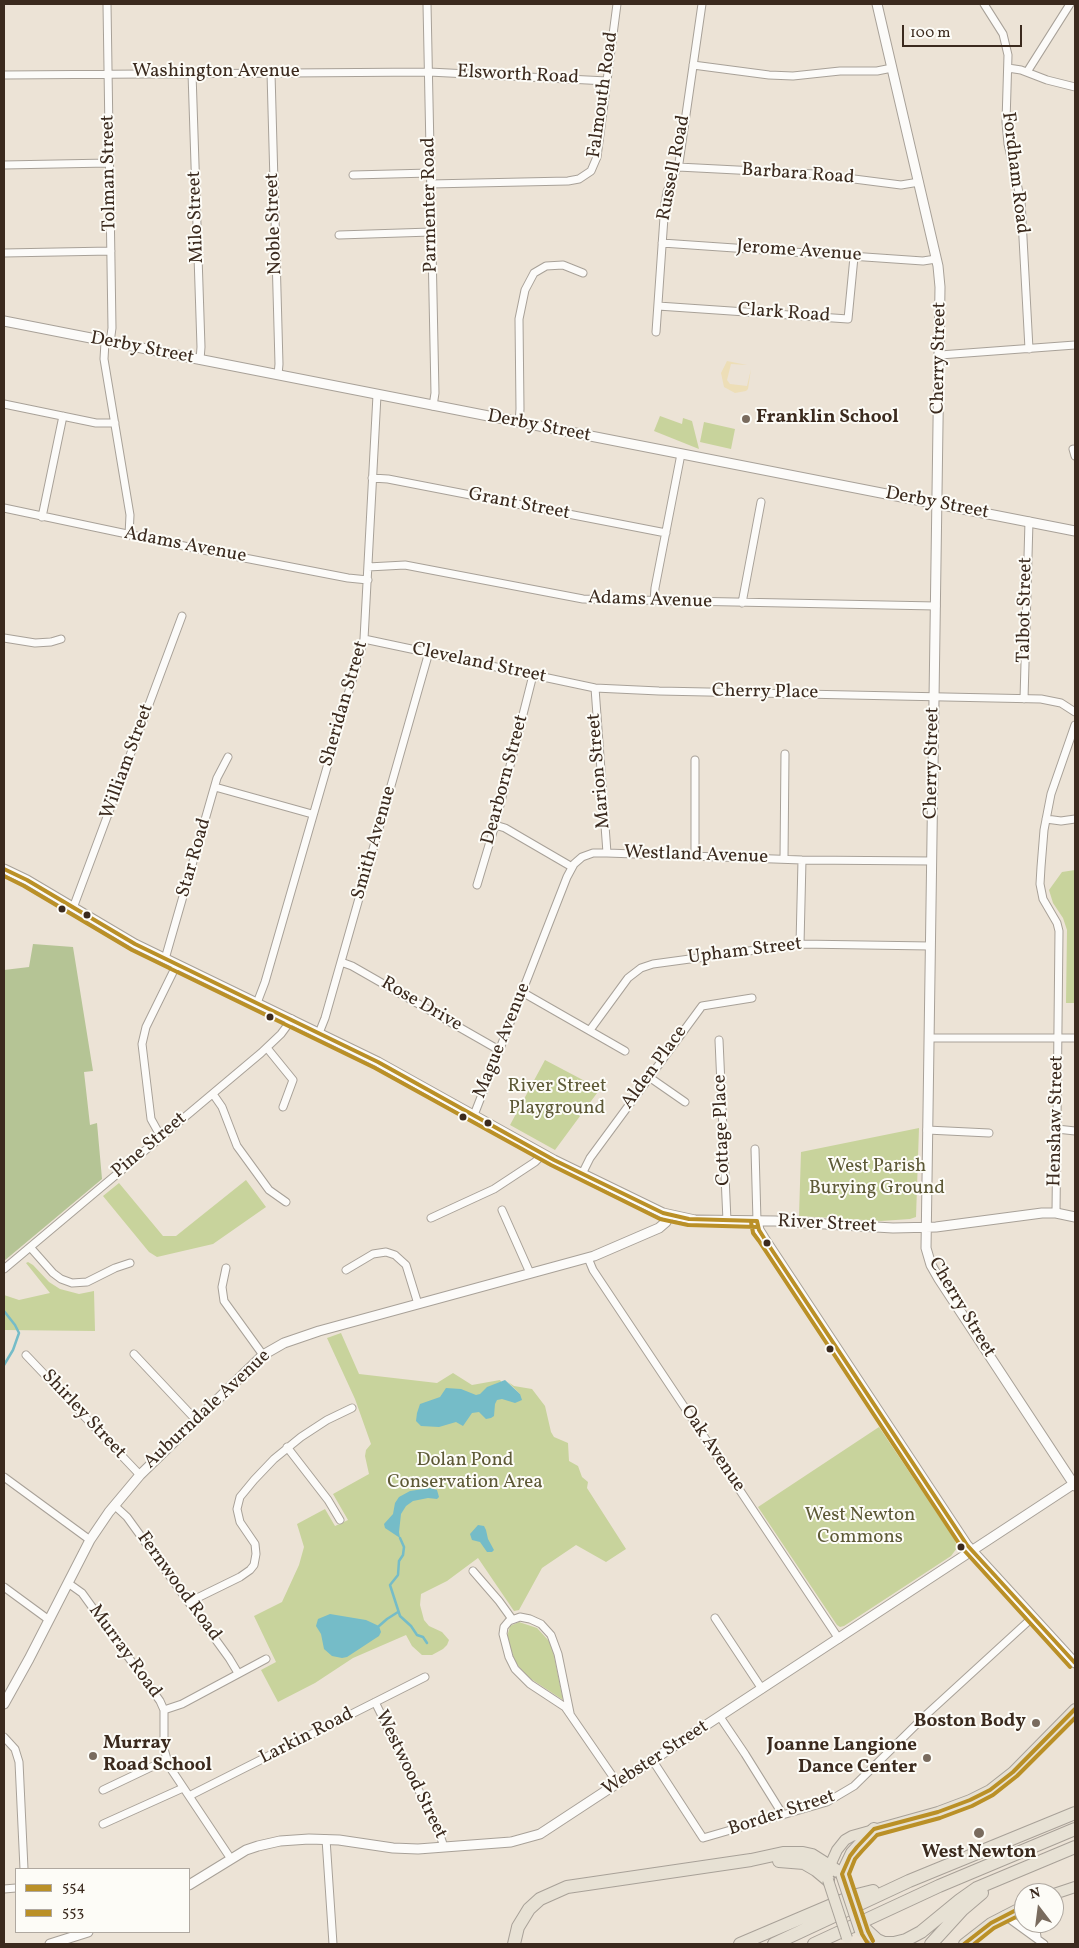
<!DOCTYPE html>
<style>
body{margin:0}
#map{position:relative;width:1079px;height:1948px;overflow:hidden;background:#ece3d6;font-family:Vollkorn,serif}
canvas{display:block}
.frame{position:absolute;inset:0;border:5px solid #3b2a1e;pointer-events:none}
.legend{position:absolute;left:15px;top:1868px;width:175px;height:65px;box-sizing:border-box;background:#fdfcf7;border:1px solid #afa8a0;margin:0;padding:6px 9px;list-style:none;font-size:15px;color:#3b2a1e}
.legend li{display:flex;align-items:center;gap:10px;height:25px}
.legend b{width:25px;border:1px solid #afa8a0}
.north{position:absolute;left:1014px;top:1883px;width:50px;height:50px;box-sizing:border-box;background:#fdfcf7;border:1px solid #afa8a0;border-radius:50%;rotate:345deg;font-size:14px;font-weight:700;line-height:20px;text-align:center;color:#3b2a1e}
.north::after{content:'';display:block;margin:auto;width:18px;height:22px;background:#796b5e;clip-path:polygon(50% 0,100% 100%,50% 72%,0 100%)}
.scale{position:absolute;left:902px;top:25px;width:120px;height:22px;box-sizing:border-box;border:2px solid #3b2a1e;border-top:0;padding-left:6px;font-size:15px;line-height:18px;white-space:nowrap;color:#3b2a1e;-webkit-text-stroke:4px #fdfcf7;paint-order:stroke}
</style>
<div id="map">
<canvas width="1079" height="1948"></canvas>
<div class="frame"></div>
<ul class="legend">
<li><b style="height:6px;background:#ba9027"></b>554</li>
<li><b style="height:6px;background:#ba9027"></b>553</li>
</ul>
<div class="north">N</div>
<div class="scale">100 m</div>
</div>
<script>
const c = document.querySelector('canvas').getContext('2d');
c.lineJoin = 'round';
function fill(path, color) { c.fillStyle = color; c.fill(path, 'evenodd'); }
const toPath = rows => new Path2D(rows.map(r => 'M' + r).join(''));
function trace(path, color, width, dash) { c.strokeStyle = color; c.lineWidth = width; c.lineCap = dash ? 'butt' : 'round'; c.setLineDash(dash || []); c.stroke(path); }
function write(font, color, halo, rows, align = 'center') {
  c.font = font + ' Vollkorn,serif'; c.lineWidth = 4; c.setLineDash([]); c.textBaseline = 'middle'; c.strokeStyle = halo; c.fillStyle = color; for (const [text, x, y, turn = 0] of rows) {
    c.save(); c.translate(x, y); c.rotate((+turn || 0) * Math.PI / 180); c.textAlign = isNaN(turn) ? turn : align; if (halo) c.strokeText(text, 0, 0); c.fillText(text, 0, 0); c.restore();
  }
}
const green = toPath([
 [660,416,682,424,683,418,692,421,699,449,654,431],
 [704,422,735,429,731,449,700,442],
 [1075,870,1075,1003,1066,1003,1067,930,1063,918,1053,903,1049,890,1062,872],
 [545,1060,600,1089,555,1150,510,1125],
 [919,1128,916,1217,910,1219,881,1221,799,1216,801,1152],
 [246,1180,266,1207,213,1244,157,1257,149,1252,103,1196,119,1183,163,1236,176,1236],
 [28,1262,33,1265,49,1282,60,1289,79,1294,94,1291,95,1331,5,1330,4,1295,19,1300,50,1293,26,1263],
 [341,1333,359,1374,437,1383,453,1373,472,1385,500,1380,515,1402,520,1394,508,1382,514,1386,532,1389,545,1406,551,1432,554,1437,568,1443,569,1461,578,1466,582,1477,588,1482,587,1488,626,1549,606,1562,576,1545,542,1568,519,1610,514,1611,478,1558,447,1581,421,1594,420,1605,424,1620,429,1626,442,1632,449,1640,447,1645,443,1649,432,1655,422,1655,412,1646,406,1635,353,1658,315,1683,278,1702,261,1670,276,1662,254,1616,282,1602,299,1565,304,1547,297,1524,325,1509,335,1526,348,1520,333,1494,369,1474,365,1456,366,1450,371,1444,355,1399,327,1338],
 [879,1427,955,1540,957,1548,951,1556,844,1626,840,1627,837,1625,758,1507],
 [519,1622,537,1628,549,1641,553,1651,563,1700,528,1677,515,1662,507,1637,510,1626]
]);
const forest = toPath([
 [33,944,73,947,93,1071,84,1072,90,1125,97,1123,102,1179,4,1261,4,970,29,967]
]);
const sand = toPath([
 [727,361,747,365,731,364,727,380,730,384,747,386,751,369,748,389,746,391,735,393,724,387,721,373]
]);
const water = toPath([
 [505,1380,520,1394,522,1400,515,1403,502,1399,497,1400,495,1404,494,1416,491,1418,486,1419,479,1412,472,1413,463,1426,456,1422,439,1427,421,1426,416,1421,417,1413,420,1404,440,1397,446,1388,461,1389,476,1395,480,1394,487,1387],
 [430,1488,437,1490,439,1497,437,1499,428,1498,413,1501,406,1506,401,1514,399,1532,400,1538,385,1528,384,1524,393,1514,395,1503,399,1497,410,1491],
 [478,1525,484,1526,486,1530,488,1539,494,1550,492,1552,487,1552,480,1542,472,1540,470,1534],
 [330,1614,366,1620,379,1626,381,1632,379,1636,347,1657,342,1658,332,1656,324,1649,321,1634,316,1626,318,1619]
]);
const stream = toPath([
 [4,1311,15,1325,19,1333,13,1350,4,1365],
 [400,1538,404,1547,403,1555,399,1561,398,1575,390,1585,400,1616,411,1626,417,1635,423,1637,427,1643],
 [379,1626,387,1619,398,1612]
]);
const minor = toPath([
 [107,4,112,328,110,343],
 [427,4,435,393,433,406],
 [984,4,1003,34,1008,55,1006,122,1008,144,1021,201,1029,349],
 [693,65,769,75,793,76,840,71,877,71,892,68],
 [1008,68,1021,70,1047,80,1075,87],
 [1027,72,1070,4],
 [192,73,201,347,200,360],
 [271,73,279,364,278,375],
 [4,75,429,72,607,81],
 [4,165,109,163],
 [678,167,815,174,901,185,919,182],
 [353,175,430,173],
 [430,184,568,181,579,179,591,171,597,157,617,4],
 [339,235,431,232],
 [662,243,923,261,936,259],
 [4,253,111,251],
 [658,306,848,319,854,257],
 [656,332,665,203,667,192,679,163,702,4],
 [105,342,104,359,130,515,129,535],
 [940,355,1075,345],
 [4,404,96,423,115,423],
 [519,423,520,409,519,319,525,290,534,273,546,266,563,265,583,273],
 [1073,449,1075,456],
 [372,478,388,479,666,533],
 [4,508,198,549,348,578,368,580],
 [42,517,63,416],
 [368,567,405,565,583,599,936,606],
 [654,601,655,588,681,454],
 [742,603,761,502],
 [4,638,35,643,51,642,61,639],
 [364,639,595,688,659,691,1041,699,1061,703,1075,712],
 [595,688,607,853],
 [1024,699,1029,521],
 [215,787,312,814],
 [1046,819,1061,821,1075,819],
 [495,825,505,828,572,867],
 [695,856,695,760],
 [784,859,785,754],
 [477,885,495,825,533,675],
 [73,908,182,616],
 [800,944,802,860],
 [165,959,217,778,228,757],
 [341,962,352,966,499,1050],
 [522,992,625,1051],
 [257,1003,265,982,364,639,377,395],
 [590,1030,628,978,641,968,653,964,800,944,930,946],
 [319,1033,325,1018,429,652],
 [929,1038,1075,1038],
 [719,1040,727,1221],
 [267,1048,293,1080,283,1107],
 [649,1077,685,1102],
 [213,1094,222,1107,237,1146,269,1190,286,1202],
 [474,1115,567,877,574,864,582,857,593,853,607,853,802,860,932,861],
 [1057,1129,1075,1131],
 [927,1130,989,1133],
 [161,1137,151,1119,142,1044,146,1027,177,964],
 [755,1149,757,1221],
 [582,1174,590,1158,702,1006,752,998],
 [502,1210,530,1273],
 [1056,1213,1059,931,1057,923,1043,899,1040,884,1041,867,1044,830,1051,794,1075,725],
 [431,1218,494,1189,535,1162,543,1154],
 [30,1247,53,1273,61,1279,72,1283,87,1282,115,1268,130,1263],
 [588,1258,593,1270,839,1639],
 [226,1268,222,1287,224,1301,263,1355],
 [4,1269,261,1053,281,1034,292,1019],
 [346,1270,373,1254,386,1252,395,1255,406,1265,418,1304],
 [134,1354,196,1420],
 [26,1355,140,1475],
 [287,1447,328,1500,340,1520],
 [4,1477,90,1540],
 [114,1505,127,1517,229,1658,238,1673],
 [473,1571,499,1601,512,1619],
 [68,1583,82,1593,160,1701,164,1710,164,1749,169,1766,231,1859],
 [4,1587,49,1620],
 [189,1602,240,1577,250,1570,254,1565,256,1554,255,1544,240,1522,237,1509,240,1497,254,1480,274,1459,301,1437,327,1420,352,1408],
 [715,1618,762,1689],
 [375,1702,438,1829,444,1847],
 [164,1710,182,1704,266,1659],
 [570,1713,558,1654,551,1635,541,1624,530,1619,520,1617,509,1621,504,1627,503,1634,509,1657,515,1669,530,1684,565,1707,618,1784],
 [720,1717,745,1754,783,1815],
 [4,1737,15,1749,19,1762,24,1869],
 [653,1761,703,1838,827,1802,854,1786,927,1714,1033,1617],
 [103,1790,166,1760],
 [189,1796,425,1677],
 [103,1824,183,1788],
 [326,1839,333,1944],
 [4,1889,16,1888],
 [1004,1915,1044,1944],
 [1035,1923,1037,1937]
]);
const tertiary = toPath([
 [877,4,938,266,940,287,926,1248,931,1265,939,1279,1075,1486],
 [4,321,1075,531],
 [4,869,27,880,135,944,378,1062,554,1160,663,1213,695,1220,775,1221,893,1228,936,1227,1042,1213,1056,1213,1075,1217],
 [757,1221,759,1230,764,1238,967,1545,1075,1663],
 [4,1704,29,1659,90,1540,109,1512,140,1475,263,1355,284,1343,319,1331,594,1256,659,1228,666,1222,669,1215],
 [189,1885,246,1850,258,1846,280,1841,309,1839,339,1840,393,1848,418,1849,511,1842,540,1834,1075,1483],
 [50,1944,88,1932]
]);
const primary = toPath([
 [829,1873,832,1861,837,1850,845,1840,852,1836,938,1812,970,1800,990,1790,1013,1772,1075,1709],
 [1054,1894,1075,1887],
 [964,1944,991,1923,1024,1906]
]);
const motorway = toPath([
 [779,1861,804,1863,816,1870,828,1880],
 [865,1929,877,1940,884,1943,894,1943,906,1940,921,1932,960,1900,977,1888,1075,1847],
 [514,1944,518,1927,529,1909,540,1899,567,1887,751,1860,783,1853,803,1853,812,1855,842,1874,852,1853,874,1829],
 [740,1944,853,1896,873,1891],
 [774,1944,909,1881,1075,1813],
 [814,1944,939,1886,1075,1829],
 [931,1944,962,1910,982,1893]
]);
const primaryBridge = toPath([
 [828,1880,847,1938]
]);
const motorwayBridge = toPath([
 [842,1874,861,1931]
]);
const bus1 = toPath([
 [4,869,27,880,135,944,378,1062,554,1160,663,1213,689,1219,757,1221],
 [757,1221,759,1230,764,1238,967,1545,1075,1663],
 [868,1944,862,1934,842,1874,850,1856,857,1847,874,1829,938,1812,970,1800,990,1790,1013,1772,1075,1709],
 [964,1944,991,1923,1024,1906]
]);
const bus2 = toPath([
 [4,876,24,886,132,950,375,1068,551,1165,660,1219,688,1225,757,1227],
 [751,1222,753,1233,759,1241,962,1548,1070,1667],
 [873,1941,868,1931,849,1874,855,1859,862,1851,877,1835,940,1818,972,1806,993,1795,1017,1776,1075,1718],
 [974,1944,994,1928,1024,1913]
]);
const markers = [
 [746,419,5,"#796b5e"],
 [62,909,4.5,"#3b2a1e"],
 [87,915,4.5,"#3b2a1e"],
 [270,1017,4.5,"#3b2a1e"],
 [463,1117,4.5,"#3b2a1e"],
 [488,1123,4.5,"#3b2a1e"],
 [767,1243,4.5,"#3b2a1e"],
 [830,1349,4.5,"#3b2a1e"],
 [961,1547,4.5,"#3b2a1e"],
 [1036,1723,5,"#796b5e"],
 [93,1756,5,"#796b5e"],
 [927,1758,5,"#796b5e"],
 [979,1833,6,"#796b5e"]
];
const streetNames = [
 ["Washington Avenue",216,73],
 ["Elsworth Road",518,76,3],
 ["Falmouth Road",604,95,-82],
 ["Russell Road",675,168,-79],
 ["Tolman Street",110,173,-91],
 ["Fordham Road",1014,173,83],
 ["Barbara Road",798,175,4],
 ["Parmenter Road",431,205,-91],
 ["Milo Street",197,217,-92],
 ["Noble Street",275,224,-92],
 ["Jerome Avenue",799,252,4],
 ["Clark Road",784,314,4],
 ["Derby Street",142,349,11],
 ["Cherry Street",940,358,-89],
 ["Derby Street",539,427,11],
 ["Derby Street",937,504,11],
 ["Grant Street",519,505,11],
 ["Adams Avenue",185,546,11],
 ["Adams Avenue",650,601,2],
 ["Talbot Street",1026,610,-89],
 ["Cleveland Street",479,664,12],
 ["Cherry Place",765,693,1],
 ["Sheridan Street",345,704,-74],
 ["William Street",128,762,-70],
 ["Cherry Street",933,763,-89],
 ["Marion Street",600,771,-95],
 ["Dearborn Street",506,780,-75],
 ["Smith Avenue",375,843,-74],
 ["Westland Avenue",696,856,2],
 ["Star Road",195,858,-74],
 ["Upham Street",745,952,-7],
 ["Rose Drive",421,1005,30],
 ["Mague Avenue",503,1041,-68],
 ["Alden Place",655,1068,-54],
 ["Henshaw Street",1057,1121,-89],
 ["Cottage Place",723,1130,-92],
 ["Pine Street",150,1146,-40],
 ["River Street",827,1225,3],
 ["Cherry Street",961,1308,59],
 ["Auburndale Avenue",208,1410,-43],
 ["Shirley Street",83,1415,47],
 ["Oak Avenue",712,1449,56],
 ["Fernwood Road",178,1587,54],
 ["Murray Road",124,1652,54],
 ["Larkin Road",307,1737,-27],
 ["Webster Street",656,1759,-33],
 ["Westwood Street",410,1775,64],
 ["Border Street",782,1814,-18]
];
const poiNames = [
 ["Franklin School",756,419],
 ["Boston Body",1026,1723,"right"],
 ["Murray",103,1745],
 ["Road School",103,1767],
 ["Joanne Langione",917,1747,"right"],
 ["Dance Center",917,1769,"right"],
 ["West Newton",979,1854,"center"]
];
const parkNames = [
 ["River Street",557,1088],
 ["Playground",557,1110],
 ["West Parish",877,1168],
 ["Burying Ground",877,1190],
 ["Dolan Pond",465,1462],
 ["Conservation Area",465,1484],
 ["West Newton",860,1517],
 ["Commons",860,1539]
];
fill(green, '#c8d39c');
fill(forest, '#b5c495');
fill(sand, '#eddeb7');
fill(water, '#75bcc8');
trace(stream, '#75bcc8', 2.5);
trace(minor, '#a8a198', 9);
trace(tertiary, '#a8a198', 11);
trace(primary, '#a8a198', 12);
trace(motorway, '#a8a198', 14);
trace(minor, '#fcfbf9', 7);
trace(tertiary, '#fcfbf9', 9);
trace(primary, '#e7e1d4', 10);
trace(motorway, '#e7e1d4', 12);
trace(primaryBridge, '#a8a198', 12, []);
trace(motorwayBridge, '#a8a198', 14, []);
trace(primaryBridge, '#e7e1d4', 10);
trace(motorwayBridge, '#e7e1d4', 12);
trace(bus1, '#ba9027', 4);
trace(bus2, '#ba9027', 4);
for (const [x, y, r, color] of markers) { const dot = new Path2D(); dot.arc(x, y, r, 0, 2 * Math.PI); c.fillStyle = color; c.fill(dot); trace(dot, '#fdfcf7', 2); }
write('19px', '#3b2a1e', '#fdfcf7', streetNames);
write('bold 19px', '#3b2a1e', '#fdfcf7', poiNames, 'left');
write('19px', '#5d5936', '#fdfcf7', parkNames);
</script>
